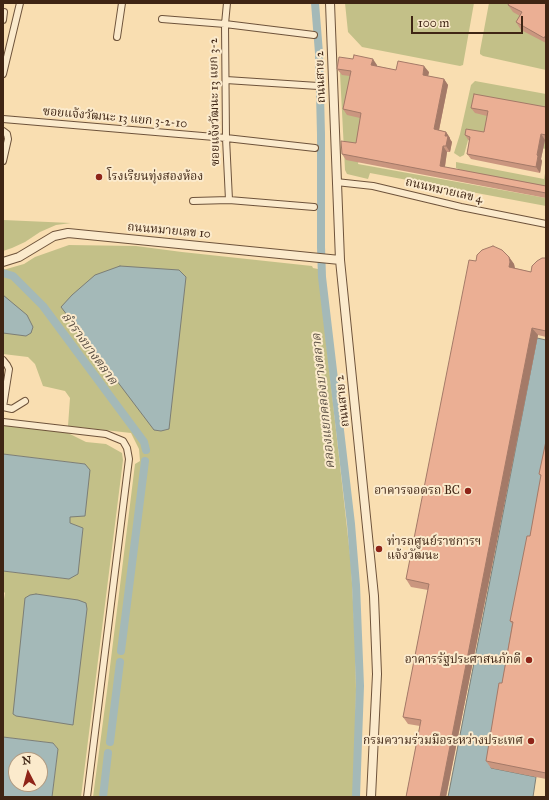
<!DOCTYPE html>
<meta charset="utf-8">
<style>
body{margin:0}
#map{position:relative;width:549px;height:800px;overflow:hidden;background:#f9deb1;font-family:"IM FELL Great Primer",serif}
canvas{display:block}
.frame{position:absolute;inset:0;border:4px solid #3f2514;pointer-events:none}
.north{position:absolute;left:8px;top:752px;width:40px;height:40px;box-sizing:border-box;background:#fbeacc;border:1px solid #b09b82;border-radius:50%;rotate:354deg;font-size:11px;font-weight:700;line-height:16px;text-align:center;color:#3f2514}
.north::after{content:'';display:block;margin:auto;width:14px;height:18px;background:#8f2418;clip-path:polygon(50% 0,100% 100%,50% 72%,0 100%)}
.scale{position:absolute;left:411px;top:16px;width:112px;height:18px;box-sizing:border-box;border:2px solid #3f2514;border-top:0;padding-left:5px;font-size:12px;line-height:14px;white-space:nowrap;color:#3f2514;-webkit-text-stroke:3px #fbeacc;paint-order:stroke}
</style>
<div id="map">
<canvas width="549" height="800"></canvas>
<div class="frame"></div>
<div class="north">N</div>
<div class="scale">100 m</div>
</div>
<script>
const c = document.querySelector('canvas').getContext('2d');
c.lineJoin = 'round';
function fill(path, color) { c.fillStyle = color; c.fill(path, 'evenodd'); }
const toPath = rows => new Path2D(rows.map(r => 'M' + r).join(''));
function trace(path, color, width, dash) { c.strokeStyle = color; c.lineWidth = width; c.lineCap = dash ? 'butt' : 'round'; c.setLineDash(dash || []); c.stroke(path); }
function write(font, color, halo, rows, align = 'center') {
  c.font = font + ' "IM FELL Great Primer","Noto Serif Thai",serif'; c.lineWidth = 4; c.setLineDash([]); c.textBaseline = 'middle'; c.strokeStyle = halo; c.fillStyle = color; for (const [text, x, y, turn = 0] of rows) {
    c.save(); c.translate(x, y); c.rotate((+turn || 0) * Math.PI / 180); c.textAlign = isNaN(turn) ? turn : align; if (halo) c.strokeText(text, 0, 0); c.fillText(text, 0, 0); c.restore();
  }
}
const green = toPath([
 [345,3,474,3,463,65,460,66,362,47,348,32],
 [489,3,546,3,546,70,483,56,480,54,480,51],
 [340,73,358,76,367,118,358,164,546,198,546,206,370,173,368,179,347,174,345,170],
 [475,81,546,94,546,149,470,133,464,155,460,157,454,153,460,134,471,85],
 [456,162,544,179,546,168,546,187,461,170,456,168],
 [3,220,71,223,56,225,40,232,25,242,12,248,3,251],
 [69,245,136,246,182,252,312,266,313,268,318,269,351,564,355,640,356,690,354,797,93,797,107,691,135,464,140,461,139,449,131,433,68,426,70,398,65,391,43,386,35,364,28,357,3,354,3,270,24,264,35,257],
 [3,425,66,432,86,442,106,444,122,453,123,460,81,797,52,797,58,749,53,743,3,737,3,606,5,593,3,591,3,571,69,579,83,528,69,523,70,517,85,464,3,454]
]);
const water = toPath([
 [120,266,179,270,186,277,169,429,161,431,154,430,61,307,72,295,95,275,120,266],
 [3,295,27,315,33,327,31,333,26,336,3,333,3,295],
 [537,338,546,340,546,471,491,768,536,777,533,797,448,797,537,338],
 [3,454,85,464,90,470,85,516,70,517,70,523,83,528,78,574,69,579,3,571,3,454],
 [36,594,78,600,86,603,87,609,73,725,16,716,13,714,25,598,30,595,36,594],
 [3,737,53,743,58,749,52,797,3,797,3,737],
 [16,760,40,760,40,784,16,784,16,760]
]);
const canal = toPath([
 [315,3,319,53,321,134,321,247,322,277,351,524,356,585,360,686,356,797],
 [3,273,13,276,43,306,144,442,146,450],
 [121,651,145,461],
 [110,742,120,662],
 [103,797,108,753]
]);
const minor = toPath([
 [227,3,225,24,226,138,229,200],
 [3,12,4,12,3,20],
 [162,19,225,24,314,35],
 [117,37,122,3],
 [3,74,20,3],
 [226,80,318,86],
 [3,119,226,138,315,148],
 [3,131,7,134,8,139,3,161],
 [336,182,373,186,461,207,546,224],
 [193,201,229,200,314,207],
 [3,360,7,365,9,369,3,407],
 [3,407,12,409,25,401],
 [3,422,106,434,123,441,127,448,129,459,87,797]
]);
const tertiary = toPath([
 [330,3,340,260,374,596,377,674,371,797],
 [3,262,19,257,54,236,68,233,340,260]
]);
const wall = toPath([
 [546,3,546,43,521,30,516,22,520,16,513,12,508,5],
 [353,59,377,65,377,66,396,70,429,72,428,76,444,79,448,85,439,130,446,132,450,138,450,139,452,142,450,152,447,152,445,167,546,186,546,198,346,160,342,154,356,143,360,118,347,115,343,109,350,76,342,75,337,69],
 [546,107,546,140,545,140,541,159,542,161,540,173,471,159,467,154,469,141,465,135,484,132,487,116,475,113,471,108],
 [509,257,514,264,515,268,531,272,546,258,546,337,538,335,446,797,406,797,420,726,408,724,403,717,428,590,411,587,406,579,476,261],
 [546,441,546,779,491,768,486,761,502,683,512,624,510,621,530,536,541,477,539,474]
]);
const shadedWall = toPath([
 [373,59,377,65,376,71,371,65],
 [424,66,429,72,427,81,423,75],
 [444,79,448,85,438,135,434,129],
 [446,132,450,138,450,139,452,142,450,152,446,146,445,136],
 [541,134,545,140,541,159,542,161,540,173,536,167,537,155],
 [443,146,447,152,444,172,440,166],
 [509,257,514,264,515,269,509,267],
 [532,328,538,335,446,797,440,797]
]);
const building = toPath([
 [509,3,546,3,546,35,544,38,516,22,522,12,508,5,509,3],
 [354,55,373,59,371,65,396,70,398,61,424,66,423,75,444,79,434,129,446,132,445,136,448,136,446,146,443,146,440,166,546,186,546,193,342,154,341,141,356,143,361,113,343,109,351,71,337,69,339,57,353,59,354,55],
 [474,94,546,107,546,135,541,134,537,155,538,156,536,167,467,154,470,137,465,135,466,129,484,132,488,111,471,108,474,94],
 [493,246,502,250,509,257,510,262,509,267,531,272,532,266,537,261,542,258,546,258,546,331,532,328,440,797,406,797,421,720,403,717,429,584,406,579,469,260,476,261,477,255,482,250,493,246],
 [546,441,546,773,486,761,499,683,502,683,513,622,510,621,527,536,530,536,541,475,539,474,546,441]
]);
const markers = [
 [99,177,4,"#8f2418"],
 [468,491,4,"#8f2418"],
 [379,549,4,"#8f2418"],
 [529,660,4,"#8f2418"],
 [531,741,4,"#8f2418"]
];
const streetNames = [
 ["ถนนสาย 2",321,77,-92],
 ["ซอยแจ้งวัฒนะ 13 แยก 3-2",215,102,-91],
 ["ซอยแจ้งวัฒนะ 13 แยก 3-2-10",115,118,5],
 ["ถนนหมายเลข 4",444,191,13],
 ["ถนนหมายเลข 10",169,231,5],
 ["ถนนสาย 2",343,401,-96]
];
const poiNames = [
 ["โรงเรียนทุ่งสองห้อง",107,177,"left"],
 ["อาคารจอดรถ BC",460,491],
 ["ท่ารถศูนย์ราชการฯ",387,542,"left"],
 ["แจ้งวัฒนะ",387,556,"left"],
 ["อาคารรัฐประศาสนภักดี",521,660],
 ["กรมความร่วมมือระหว่างประเทศ",523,741]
];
const waterNames = [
 ["ลำรางบางตลาด",89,349,54],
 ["คลองแยกคลองบางตลาด",324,401,-96]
];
fill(green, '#c3c088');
fill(water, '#a4b9b8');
trace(water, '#7c7e76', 1);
trace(canal, '#a4b9b8', 8);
trace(minor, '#6e533b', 8);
trace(tertiary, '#6e533b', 10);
trace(minor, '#fbeacc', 6);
trace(tertiary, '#fbeacc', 8);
fill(wall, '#ca967f');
fill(shadedWall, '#a47a68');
fill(building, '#ebaf94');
trace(building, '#a47a68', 1);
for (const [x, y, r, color] of markers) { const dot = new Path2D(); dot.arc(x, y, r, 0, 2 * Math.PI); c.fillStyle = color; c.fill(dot); trace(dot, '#fbeacc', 1.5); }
write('12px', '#3f2514', '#fbeacc', streetNames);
write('12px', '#3f2514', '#fbeacc', poiNames, 'right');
write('italic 13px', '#5d5145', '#fbeacc', waterNames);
</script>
